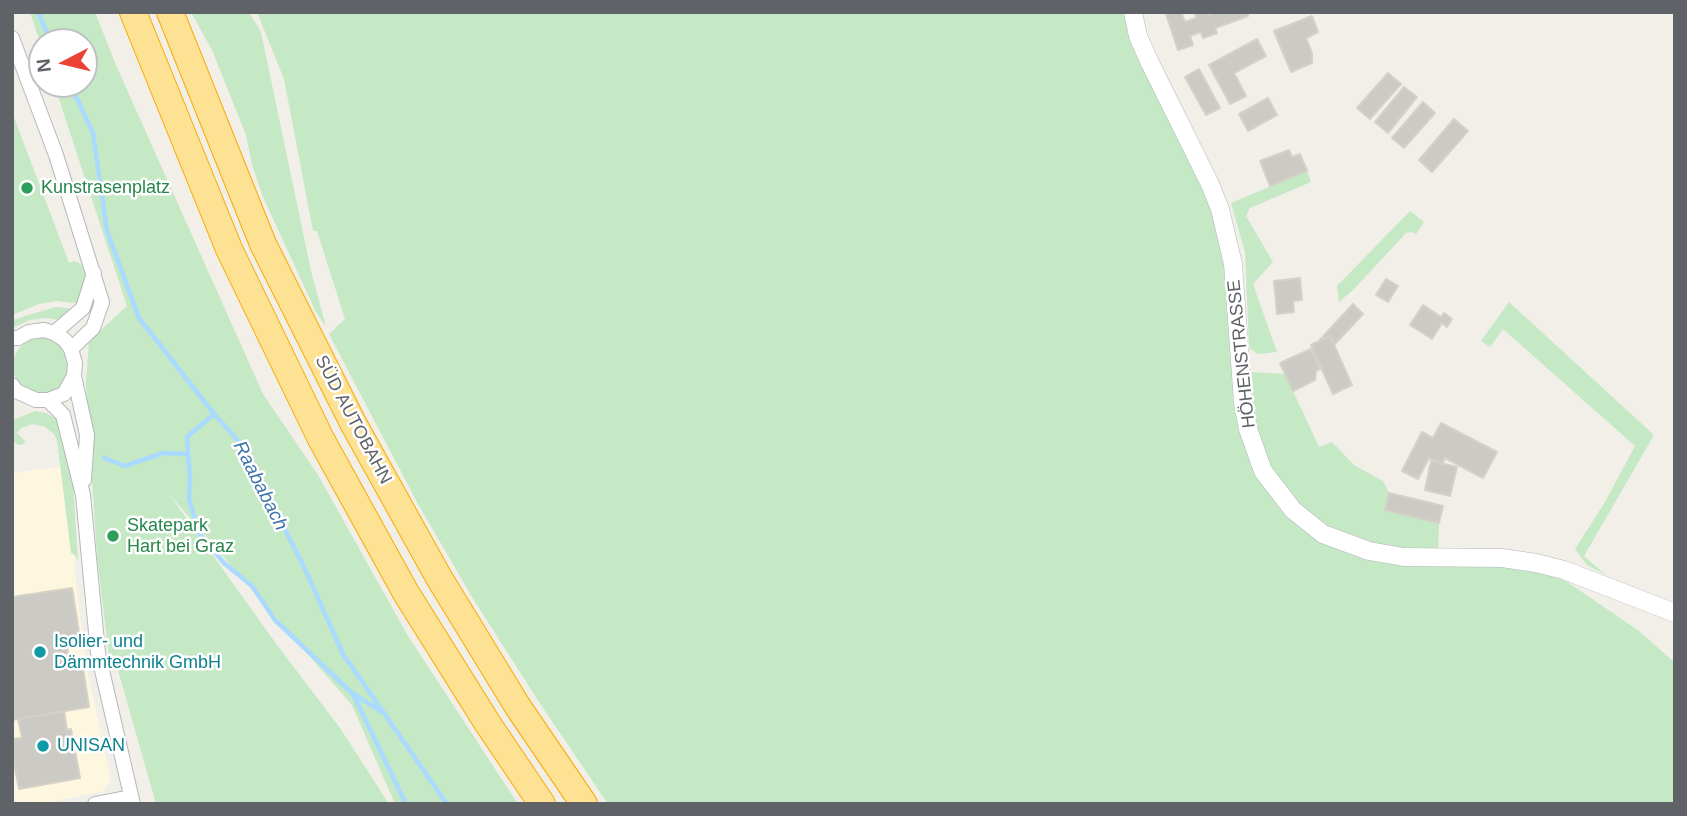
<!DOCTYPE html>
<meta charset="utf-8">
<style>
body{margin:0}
#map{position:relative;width:1687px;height:816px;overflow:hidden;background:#f1efe8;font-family:Arial,sans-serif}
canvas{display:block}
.frame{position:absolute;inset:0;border:14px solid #5f6368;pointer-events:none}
.north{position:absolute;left:28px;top:28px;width:70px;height:70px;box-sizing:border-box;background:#fff;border:2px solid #bfc1c3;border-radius:50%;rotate:263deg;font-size:19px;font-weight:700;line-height:28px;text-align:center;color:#5f6368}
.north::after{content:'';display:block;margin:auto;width:24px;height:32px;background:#ea4335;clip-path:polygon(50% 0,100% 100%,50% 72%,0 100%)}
</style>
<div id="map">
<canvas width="1687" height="816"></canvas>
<div class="frame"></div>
<div class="north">N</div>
</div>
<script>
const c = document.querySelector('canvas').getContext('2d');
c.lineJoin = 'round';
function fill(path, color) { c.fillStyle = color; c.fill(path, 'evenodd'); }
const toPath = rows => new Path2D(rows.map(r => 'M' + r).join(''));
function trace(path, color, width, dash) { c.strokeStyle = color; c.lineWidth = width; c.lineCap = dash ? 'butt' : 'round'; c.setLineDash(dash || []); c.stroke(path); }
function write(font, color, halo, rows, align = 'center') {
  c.font = font + ' Arial,sans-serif'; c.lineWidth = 5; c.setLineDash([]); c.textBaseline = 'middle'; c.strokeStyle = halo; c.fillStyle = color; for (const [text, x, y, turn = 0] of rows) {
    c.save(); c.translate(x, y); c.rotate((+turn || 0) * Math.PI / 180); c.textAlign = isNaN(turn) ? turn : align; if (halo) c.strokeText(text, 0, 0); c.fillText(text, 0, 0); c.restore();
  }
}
const commercial = toPath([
 [66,466,76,584,87,671,111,779,104,791,41,804,22,804,12,798,12,473]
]);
const green = toPath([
 [30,12,95,12,115,63,263,394,318,475,408,636,518,804,395,804,352,705,169,494,277,645,340,728,389,804,156,804,114,656,109,657,97,556,86,384,89,341,127,306,54,84,84,84,84,42,42,42,42,48],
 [191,12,249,12,261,32,311,271,326,327,316,312,263,197,252,165,246,135,212,50],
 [257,12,1125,12,1218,208,1257,473,1274,501,1286,514,1315,538,1347,553,1374,560,1496,565,1541,572,1566,581,1639,631,1675,663,1675,804,608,804,541,705,472,597,418,504,329,334,345,319,317,231,313,231,284,79],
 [12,112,69,263,74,261,81,264,86,276,82,304,57,301,39,304,12,315],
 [1307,171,1311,182,1250,208,1246,216,1273,262,1253,284,1277,352,1258,354,1250,349,1249,344,1245,252,1231,203],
 [1410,211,1424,222,1416,234,1411,232,1406,233,1354,289,1339,302,1337,286],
 [1509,302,1654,435,1584,556,1606,575,1587,565,1575,549,1605,502,1635,446,1503,329,1490,347,1481,341],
 [56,307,79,309,59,320,45,318,30,320,12,328,12,320],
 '13 366a28 28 0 1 1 56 0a28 28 0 1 1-56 0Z',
 [1249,372,1285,374,1319,447,1332,442,1354,465,1383,481,1389,493,1386,510,1439,523,1438,553,1351,542,1305,512,1270,467,1256,427],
 [35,411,46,413,56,419,62,427,72,468,78,561,75,555,71,553,57,440,54,434,45,427,33,424,21,428,17,433,25,441,24,444,18,445,12,440,13,420]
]);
const stream = toPath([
 [38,12,51,42],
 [70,84,93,133,107,231,139,318,214,414,242,445,305,569,343,654,447,804],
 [188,454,190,477,189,499,199,533,224,563,252,586,275,620,352,693,382,712],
 [104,458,125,466,163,453,188,454,187,437,214,414],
 [353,694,406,804]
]);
const building = toPath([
 [1171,12,1181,12,1185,22,1196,18,1195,12,1208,12,1209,15,1216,12,1247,12,1248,16,1215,28,1217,33,1203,38,1201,32,1190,36,1193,45,1178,50,1166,14,1171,12],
 [1312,16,1318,32,1306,38,1312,53,1312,63,1291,72,1274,31,1312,16],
 [1257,39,1266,56,1234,73,1246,96,1230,104,1209,65,1257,39],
 [1199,69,1220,108,1206,115,1185,77,1199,69],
 [1388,73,1401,84,1370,119,1357,108,1388,73],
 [1404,87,1417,97,1388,133,1375,122,1404,87],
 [1268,98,1277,115,1248,131,1239,114,1268,98],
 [1423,102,1435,113,1404,148,1392,138,1423,102],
 [1454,119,1468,131,1432,172,1419,160,1454,119],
 [1289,150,1292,157,1300,154,1307,171,1270,186,1260,161,1289,150],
 [1300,278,1302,300,1293,301,1294,312,1277,314,1274,281,1300,278],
 [1386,279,1398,286,1388,302,1376,295,1386,279],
 [1353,304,1363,314,1334,345,1330,336,1319,341,1353,304],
 [1423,305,1441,317,1444,313,1452,319,1447,327,1442,323,1432,339,1410,325,1423,305],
 [1330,336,1352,385,1333,394,1311,345,1330,336],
 [1311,349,1320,369,1316,371,1315,380,1293,391,1280,363,1311,349],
 [1441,423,1497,452,1483,478,1445,458,1442,464,1429,458,1418,479,1402,471,1422,432,1433,438,1441,423],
 [1431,461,1457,467,1450,496,1425,490,1431,461],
 [1389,493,1443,506,1439,523,1385,510,1389,493],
 [72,588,81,645,67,647,70,664,82,662,89,707,12,720,12,597,72,588],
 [64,711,67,730,71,729,80,778,19,789,12,753,12,739,22,738,18,719,64,711]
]);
const minor = toPath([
 [12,38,56,155,102,302,93,328,71,349],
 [54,333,83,308,94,273],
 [12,338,18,338,29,332,44,330,54,333,65,340,71,349,75,363,74,376,64,394,48,400,36,400,16,391,12,385],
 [74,376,87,435,84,480],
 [48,400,63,415,83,495,98,653,133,804],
 [95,804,131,797]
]);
const tertiary = toPath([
 [1133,12,1138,36,1150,63,1210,184,1220,209,1233,264,1243,402,1248,429,1263,471,1293,510,1323,534,1369,551,1404,557,1502,558,1536,563,1564,570,1675,613]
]);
const motorway = toPath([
 [133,12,229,249,321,439,406,593,488,724,542,804],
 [170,12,263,244,353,423,438,576,518,707,584,804]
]);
const markers = [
 [27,188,7,"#2e9e5b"],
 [113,536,7,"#2e9e5b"],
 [40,652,7,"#0f9aa8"],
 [43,746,7,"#0f9aa8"]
];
const leisureNames = [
 ["Kunstrasenplatz",41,188],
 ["Skatepark",127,526],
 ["Hart bei Graz",127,547]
];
const streetNames = [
 ["HÖHENSTRASSE",1242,354,-96],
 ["SÜD AUTOBAHN",353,420,62]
];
const cultureNames = [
 ["Isolier- und",54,642],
 ["Dämmtechnik GmbH",54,663],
 ["UNISAN",57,746]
];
const waterNames = [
 ["Raababach",260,486,63]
];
fill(commercial, '#fef7e0');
fill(green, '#c5e8c5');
trace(stream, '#aadaff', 4.5);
fill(building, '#cccac5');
trace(building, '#d6d1c6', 2);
trace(minor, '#b5b8bc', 16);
trace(tertiary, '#b5b8bc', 19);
trace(motorway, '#f9ab00', 28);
trace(minor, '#fff', 14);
trace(tertiary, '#fff', 18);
trace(motorway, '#fde293', 26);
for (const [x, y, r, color] of markers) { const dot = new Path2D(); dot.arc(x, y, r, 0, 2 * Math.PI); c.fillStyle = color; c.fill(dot); trace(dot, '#fff', 2.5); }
write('18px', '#27864d', '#fff', leisureNames, 'left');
write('18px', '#5f6368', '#fff', streetNames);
write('18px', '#0d838f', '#fff', cultureNames, 'left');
write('italic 19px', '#4174aa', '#fff', waterNames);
</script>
